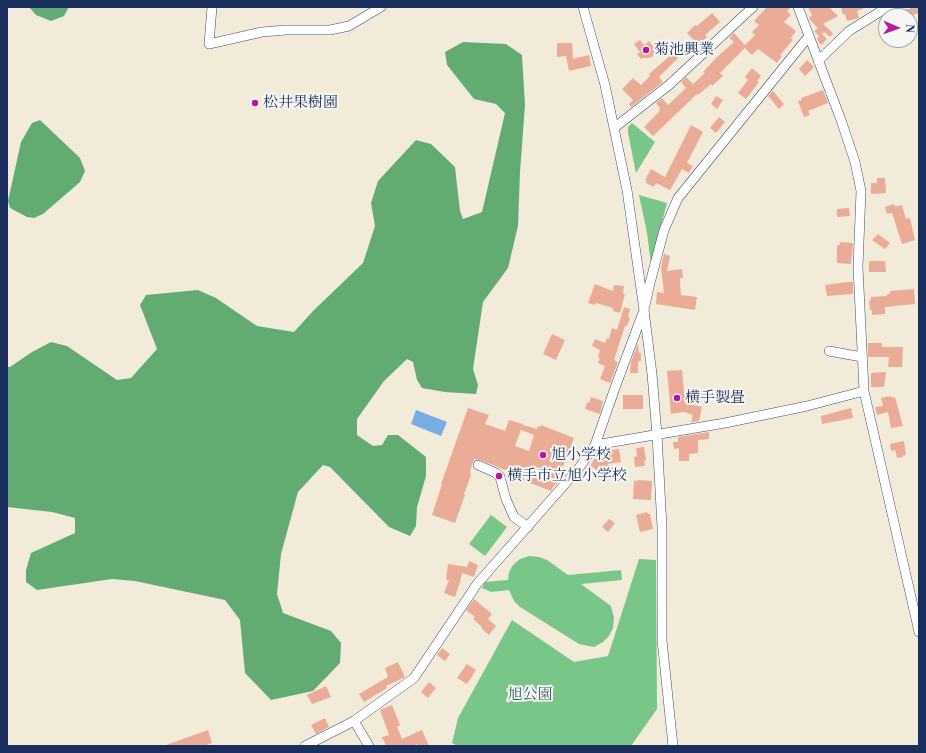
<!DOCTYPE html>
<meta charset="utf-8">
<style>
body{margin:0}
#map{position:relative;width:926px;height:753px;overflow:hidden;background:#f3ebda;font-family:"Libre Bodoni",serif}
canvas{display:block}
.frame{position:absolute;inset:0;border:8px solid #1b2f5e;pointer-events:none}
.north{position:absolute;left:878px;top:8px;width:40px;height:40px;box-sizing:border-box;background:#f6f6f2;border:1px solid #9ea6b7;border-radius:50%;rotate:92deg;font-size:11px;font-weight:700;line-height:16px;text-align:center;color:#1b2f5e}
.north::after{content:'';display:block;margin:auto;width:14px;height:18px;background:#b5179e;clip-path:polygon(50% 0,100% 100%,50% 72%,0 100%)}
</style>
<div id="map">
<canvas width="926" height="753"></canvas>
<div class="frame"></div>
<div class="north">N</div>
</div>
<script>
const c = document.querySelector('canvas').getContext('2d');
c.lineJoin = 'round';
function fill(path, color) { c.fillStyle = color; c.fill(path, 'evenodd'); }
const toPath = rows => new Path2D(rows.map(r => 'M' + r).join(''));
function trace(path, color, width, dash) { c.strokeStyle = color; c.lineWidth = width; c.lineCap = dash ? 'butt' : 'round'; c.setLineDash(dash || []); c.stroke(path); }
function write(font, color, halo, rows, align = 'center') {
  c.font = font + ' "Libre Bodoni","Noto Serif JP",serif'; c.lineWidth = 4; c.setLineDash([]); c.textBaseline = 'middle'; c.strokeStyle = halo; c.fillStyle = color; for (const [text, x, y, turn = 0] of rows) {
    c.save(); c.translate(x, y); c.rotate((+turn || 0) * Math.PI / 180); c.textAlign = isNaN(turn) ? turn : align; if (halo) c.strokeText(text, 0, 0); c.fillText(text, 0, 0); c.restore();
  }
}
const green = toPath([
 [632,123,655,142,636,173,628,133,628,127],
 [639,195,667,203,651,264,647,233],
 [491,515,507,527,485,556,469,544],
 [529,556,539,557,547,560,568,575,621,570,622,580,581,584,611,606,614,618,613,628,609,636,603,642,594,647,579,644,520,607,514,601,509,590,491,592,482,588,485,582,508,580,509,572,513,565,520,559],
 [639,559,656,560,657,709,631,746,458,746,452,743,458,718,512,620,574,662,608,656]
]);
const forest = toPath([
 [29,7,69,7,64,16,51,21,36,15],
 [463,42,506,44,522,55,525,105,520,172,518,226,508,268,483,302,473,369,478,385,476,394,445,392,422,388,417,380,413,362,407,359,384,381,357,419,357,435,373,446,382,445,388,435,398,435,426,457,426,476,417,507,416,526,410,536,389,527,330,467,323,465,298,492,281,554,277,594,283,613,331,631,341,643,340,663,313,691,271,700,245,673,240,620,225,600,135,581,112,579,37,590,26,582,26,570,31,553,75,533,75,518,52,512,7,507,7,367,10,367,32,352,51,342,67,346,117,380,131,378,157,349,140,305,146,295,198,290,216,298,257,326,294,332,313,311,363,263,375,226,371,203,378,181,416,140,431,144,455,167,460,211,463,219,482,212,505,113,496,104,474,99,447,65,445,52],
 [40,120,80,158,85,171,80,182,43,214,34,218,27,217,10,208,8,201,21,142,32,123]
]);
const water = toPath([
 [416,410,447,422,441,436,411,424]
]);
const building = toPath([
 [767,7,791,7,787,11,791,15,784,22,796,31,791,38,793,40,780,55,782,56,777,63,758,49,752,55,745,48,720,73,723,76,712,86,711,84,698,95,697,94,653,136,644,127,660,111,659,110,660,108,656,103,662,98,668,105,686,88,681,82,686,77,693,84,705,73,703,72,717,57,734,42,729,38,734,33,745,45,755,35,752,32,759,25,754,21],
 [808,7,829,7,838,16,823,24,833,33,830,37,824,32,822,34,827,39,821,45,817,39,819,36,814,31,818,28,810,20,809,18,812,15],
 [841,7,863,7,863,9,857,11,859,18,847,21,845,14,843,15],
 [915,7,919,7,919,13,909,16,892,16,891,14],
 [712,13,720,22,705,35,707,37,701,43,698,40,696,42,687,33,695,25,697,26],
 [640,40,644,45,649,41,659,54,648,58,643,58,641,59,637,54,640,52,634,44],
 [557,43,572,43,573,59,589,55,591,66,569,71,566,56,557,57],
 [673,53,678,58,659,77,663,82,631,107,629,104,633,100,622,89,633,78,641,85,650,76,649,74],
 [807,60,814,67,805,76,799,69],
 [752,68,761,76,757,81,759,82,746,99,738,93,748,80,745,77],
 [823,90,828,103,808,111,810,115,804,117,798,101,802,100,801,98],
 [773,91,784,104,779,109,768,96],
 [716,96,723,100,717,109,711,104],
 [719,117,725,122,716,133,710,128],
 [691,125,703,132,687,163,693,166,689,173,682,169,670,190,656,183,654,187,646,183,647,181,645,180,651,169,665,177],
 [877,178,885,178,886,193,871,194,871,183,877,183],
 [894,204,895,207,902,205,906,219,910,218,915,240,902,244,892,213,887,214,885,207],
 [849,208,850,216,837,217,837,209],
 [878,234,890,243,885,249,872,240],
 [840,242,853,243,851,264,837,263,837,245,840,245],
 [664,254,670,256,667,271,682,269,683,278,680,278,680,283,681,295,697,297,695,310,656,304,657,292,664,293,661,268],
 [869,261,885,261,886,272,869,272],
 [847,282,853,282,853,294,827,296,825,285],
 [595,284,613,291,614,285,624,286,623,294,625,294,620,313,613,311,613,308,596,303,595,305,588,303],
 [914,289,915,304,885,307,885,314,872,315,872,310,870,310,869,300,871,300,871,297,887,296,887,294,890,294,890,291],
 [624,307,630,309,628,317,630,318,627,326,625,326,614,360,618,362,610,383,600,379,605,366,598,363,600,358,598,357,600,350,592,346,595,339,605,343,607,338,609,339,612,328,617,330],
 [552,334,565,340,556,360,543,354],
 [638,343,639,353,641,353,641,361,638,361,638,373,630,373,631,362],
 [868,343,882,343,882,347,903,347,902,367,888,367,889,357,868,357],
 [682,370,685,403,702,407,699,421,691,422,693,415,684,412,671,414,667,371],
 [886,372,884,387,871,387,871,373],
 [623,395,643,395,643,409,623,409],
 [891,396,892,398,895,397,903,426,891,428,888,412,877,415,875,407,883,406,881,398],
 [591,397,603,401,600,414,585,409,587,402,589,403],
 [468,408,489,415,485,424,505,431,509,420,523,424,515,446,529,451,534,435,521,430,523,425,537,429,538,426,540,427,541,425,574,438,556,485,555,484,551,491,512,476,513,473,480,460,474,459,470,471,471,475,464,494,465,495,455,523,432,515,442,484,441,484],
 [851,408,853,418,822,424,821,416],
 [709,432,709,439,698,440,698,453,689,454,689,461,679,461,679,448,674,449,673,442,678,442,678,437],
 [904,441,906,455,903,455,903,457,897,458,895,450,891,451,890,444],
 [644,447,646,460,644,461,645,466,635,467,634,457,637,456,636,448],
 [619,449,621,462,607,464,617,470,600,472,590,466,595,458,603,463,601,453,604,453,604,451],
 [634,480,638,482,637,480,652,481,651,500,633,499],
 [647,512,648,514,650,514,653,529,640,532,636,515],
 [609,519,615,523,608,532,602,527],
 [469,561,478,565,474,577,462,573,460,582,455,597,444,593,449,580,446,580,448,564,467,567],
 [474,599,492,614,488,619,496,626,489,635,481,628,482,627,473,619,475,617,466,610],
 [442,648,450,654,445,661,437,655],
 [398,662,405,677,386,686,387,688,364,702,359,694,388,677,385,668],
 [467,664,476,670,467,684,457,678],
 [429,682,436,688,428,698,421,692],
 [326,686,331,697,312,704,307,695],
 [392,705,400,725,397,727,402,739,422,730,429,746,418,746,417,744,412,746,386,746,382,737,389,735,380,710],
 [325,718,329,727,316,734,311,725],
 [208,730,212,743,203,746,166,746,166,745]
]);
const minor = toPath([
 [212,7,209,44,262,32,286,30,330,30,349,26,381,7],
 [583,7,605,85,614,128,627,190,644,310,652,374,657,435,662,527,662,640,673,746],
 [798,7,841,120,855,162,861,191,858,267,864,391,919,632],
 [818,61,849,31,886,8,891,7],
 [614,128,669,85,753,7],
 [829,351,862,357],
 [595,445,725,423,807,406,864,391],
 [478,465,496,473,500,477,506,499,514,517,528,527],
 [354,721,369,746],
 [305,746,354,721,414,678,477,584,579,468,595,445,616,385,644,310,650,283,664,230,678,198,809,36]
]);
const markers = [
 [646,50,4,"#b5179e"],
 [255,103,4,"#b5179e"],
 [677,398,4,"#b5179e"],
 [543,455,4,"#b5179e"],
 [499,476,4,"#b5179e"]
];
const poiNames = [
 ["菊池興業",654,50],
 ["松井果樹園",263,103],
 ["横手製畳",685,398],
 ["旭小学校",551,455],
 ["横手市立旭小学校",507,476]
];
const parkNames = [
 ["旭公園",530,695]
];
fill(green, '#78c788');
fill(forest, '#62ac74');
fill(water, '#77ace5');
fill(building, '#eaac96');
trace(minor, '#3b4b71', 10);
trace(minor, '#fff', 9);
for (const [x, y, r, color] of markers) { const dot = new Path2D(); dot.arc(x, y, r, 0, 2 * Math.PI); c.fillStyle = color; c.fill(dot); trace(dot, '#f6f6f2', 1.5); }
write('15px', '#1b2f5e', '#f6f6f2', poiNames, 'left');
write('15px', '#375d6b', '#f6f6f2', parkNames);
</script>
